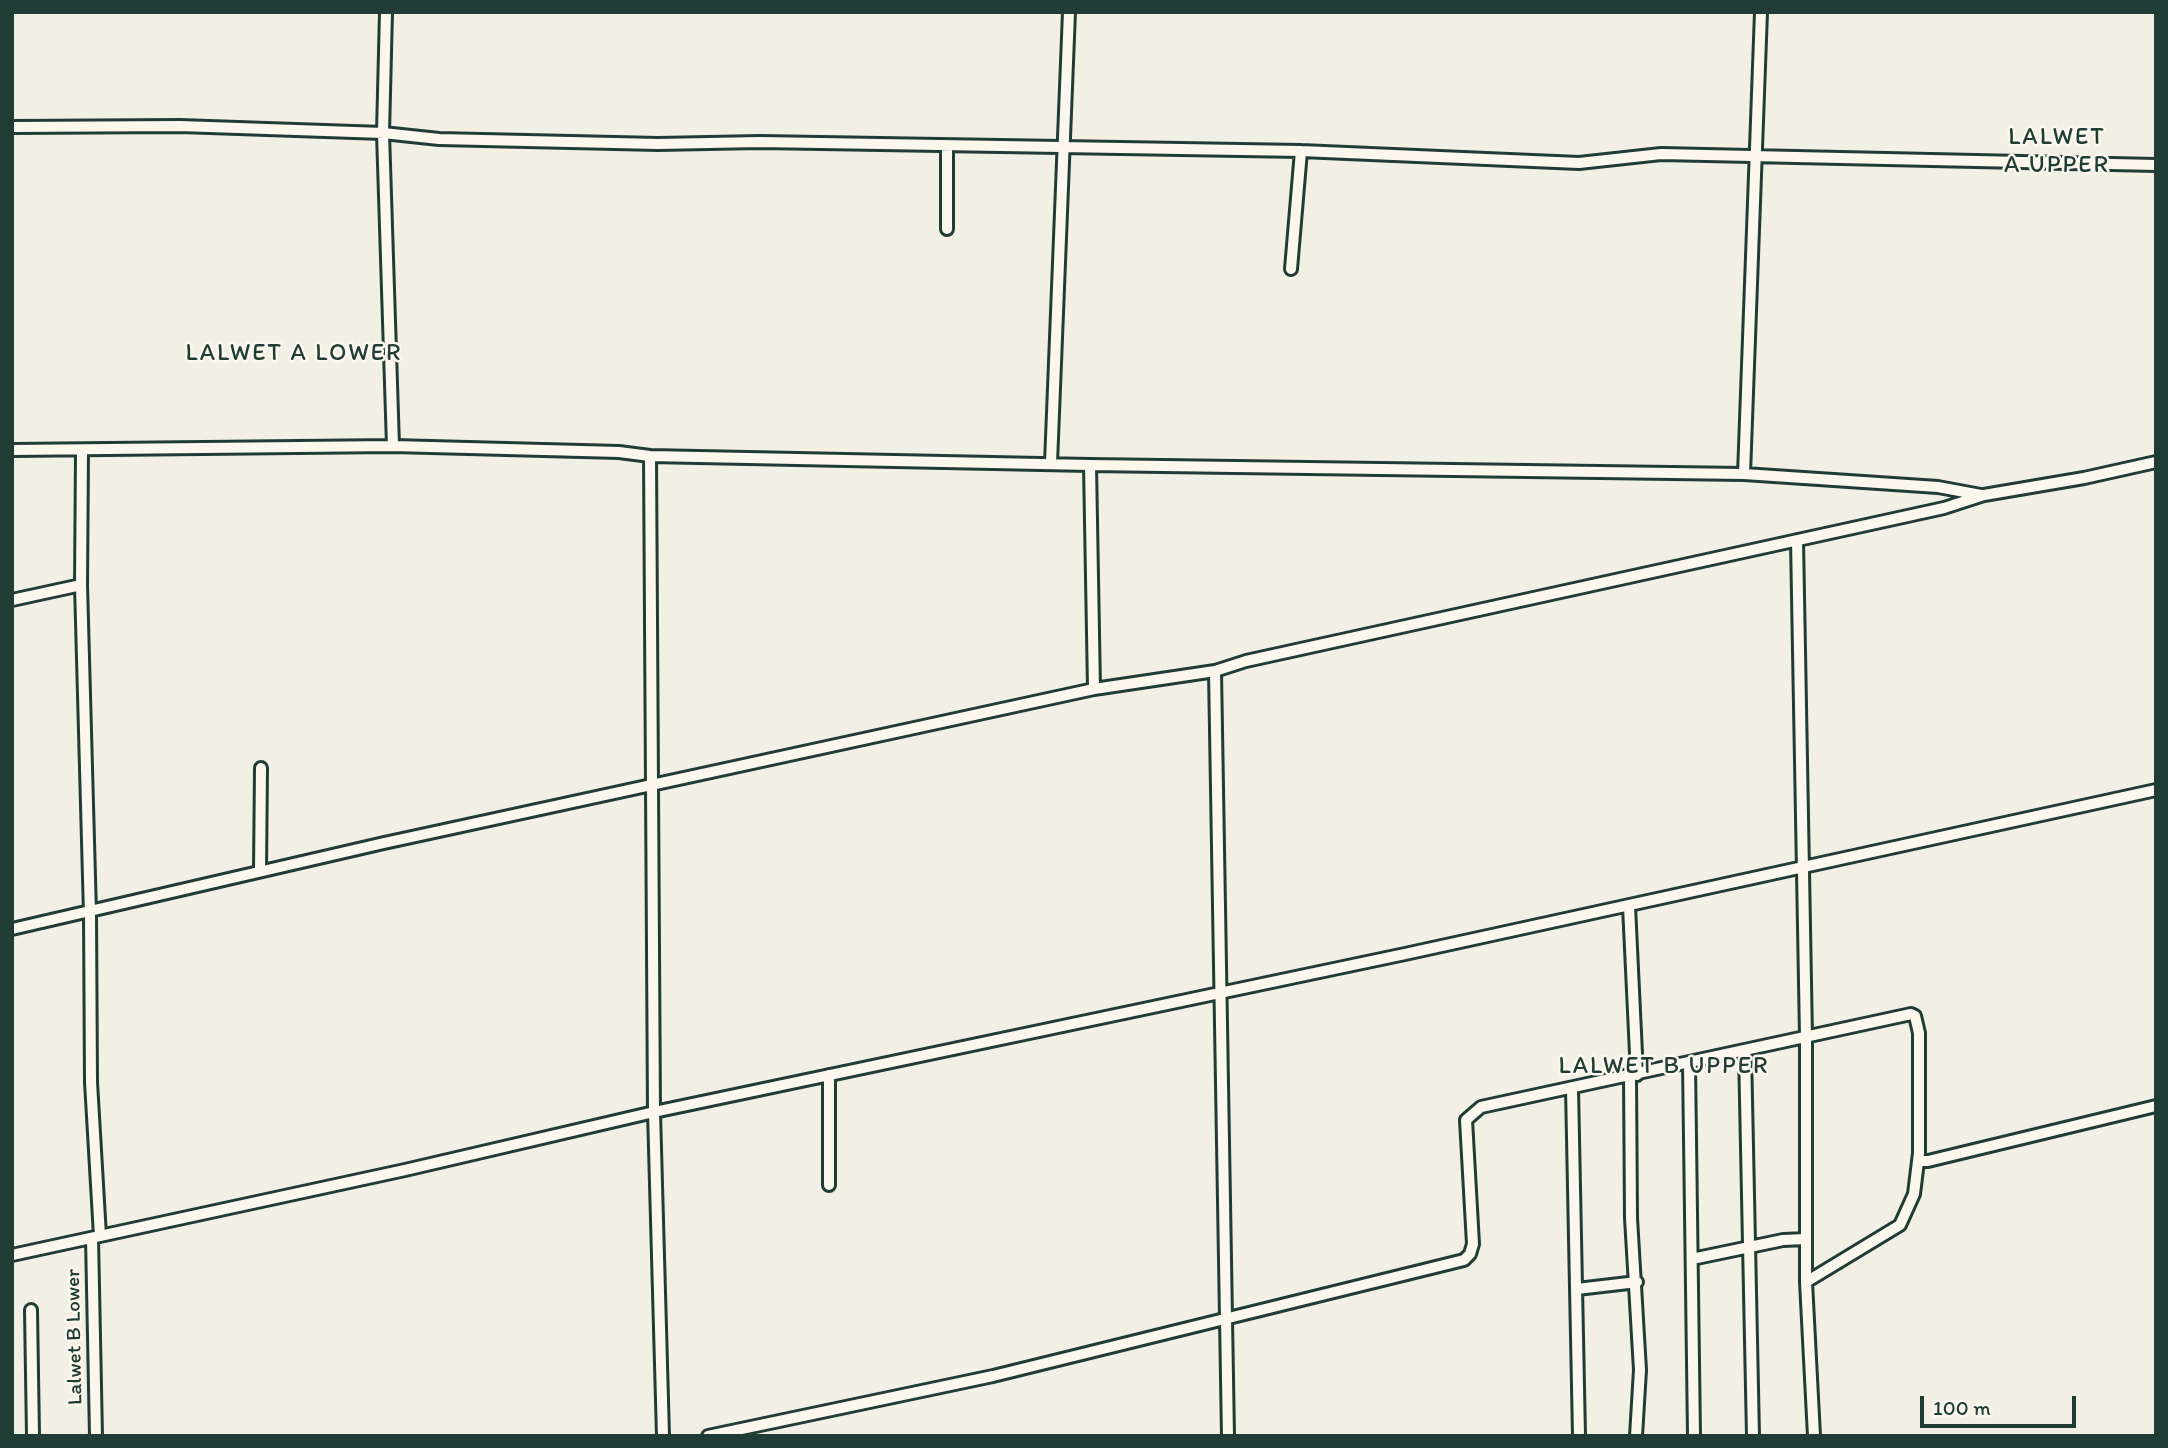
<!DOCTYPE html>
<style>
body{margin:0}
#map{position:relative;width:2168px;height:1448px;overflow:hidden;background:#f2f0e5;font-family:Itim,sans-serif}
canvas{display:block}
.frame{position:absolute;inset:0;border:14px solid #1f3d34;pointer-events:none}
.scale{position:absolute;left:1920px;top:1396px;width:156px;height:32px;box-sizing:border-box;border:4px solid #1f3d34;border-top:0;padding-left:9px;font-size:21px;line-height:24px;white-space:nowrap;color:#1f3d34;-webkit-text-stroke:5px #fbf7ec;paint-order:stroke}
</style>
<div id="map">
<canvas width="2168" height="1448"></canvas>
<div class="frame"></div>
<div class="scale">100 m</div>
</div>
<script>
const c = document.querySelector('canvas').getContext('2d');
c.lineJoin = 'round';
const toPath = rows => new Path2D(rows.map(r => 'M' + r).join(''));
function trace(path, color, width, dash) { c.strokeStyle = color; c.lineWidth = width; c.lineCap = dash ? 'butt' : 'round'; c.setLineDash(dash || []); c.stroke(path); }
function write(font, color, halo, rows, align = 'center') {
  c.font = font + ' Itim,sans-serif'; c.lineWidth = 5; c.setLineDash([]); c.textBaseline = 'middle'; c.strokeStyle = halo; c.fillStyle = color; for (const [text, x, y, turn = 0] of rows) {
    c.save(); c.translate(x, y); c.rotate((+turn || 0) * Math.PI / 180); c.textAlign = isNaN(turn) ? turn : align; if (halo) c.strokeText(text, 0, 0); c.fillText(text, 0, 0); c.restore();
  }
}
const street = toPath([
 [386,12,383,133,393,446],
 [12,127,180,126,383,133,439,139,658,144,760,142,1301,151,1579,163,1661,154,2156,165],
 [947,229,947,146],
 [1291,269,1301,151],
 [12,450,393,446,619,452,650,456,1090,465,1744,474,1938,487,1981,495],
 [82,452,81,585,90,914,91,1082,100,1236],
 [650,456,654,1112,663,1436],
 [1051,463,1069,12],
 [1090,465,1094,689],
 [1744,474,1761,12],
 [1797,540,1806,1037,1806,1282,1814,1436],
 [12,600,81,585],
 [1215,671,1228,1436],
 [260,870,261,768],
 [1629,906,1637,1075],
 [12,929,384,843,1094,689,1215,671,1246,661,1944,508,1984,495,2084,478,2156,462],
 [1745,1051,1753,1436],
 [1689,1064,1694,1436],
 [829,1075,829,1185],
 [1630,1076,1631,1218,1640,1370,1636,1436],
 [1572,1088,1579,1436],
 [1918,1161,1928,1161,2156,1106],
 [92,1238,96,1436],
 [12,1255,405,1170,654,1112,1405,954,2156,790],
 [1692,1259,1783,1240,1806,1239],
 [1577,1289,1637,1282],
 [31,1310,33,1436],
 [708,1436,993,1376,1464,1260,1470,1254,1473,1244,1466,1120,1481,1107,1911,1014,1915,1016,1919,1033,1919,1153,1914,1194,1900,1225,1806,1282]
]);
const streetNames = [
 ["Lalwet B Lower",75,1337,-91]
];
const quarterNames = [
 ["LALWET",2057,138],
 ["A UPPER",2057,166],
 ["LALWET A LOWER",294,354],
 ["LALWET B UPPER",1664,1067]
];
trace(street, '#1f3d34', 16);
trace(street, '#fbf7ec', 10);
write('21px', '#1f3d34', '#fbf7ec', streetNames);
c.letterSpacing = '2px';
write('24px', '#1f3d34', '#fbf7ec', quarterNames);
c.letterSpacing = '0px';
</script>
